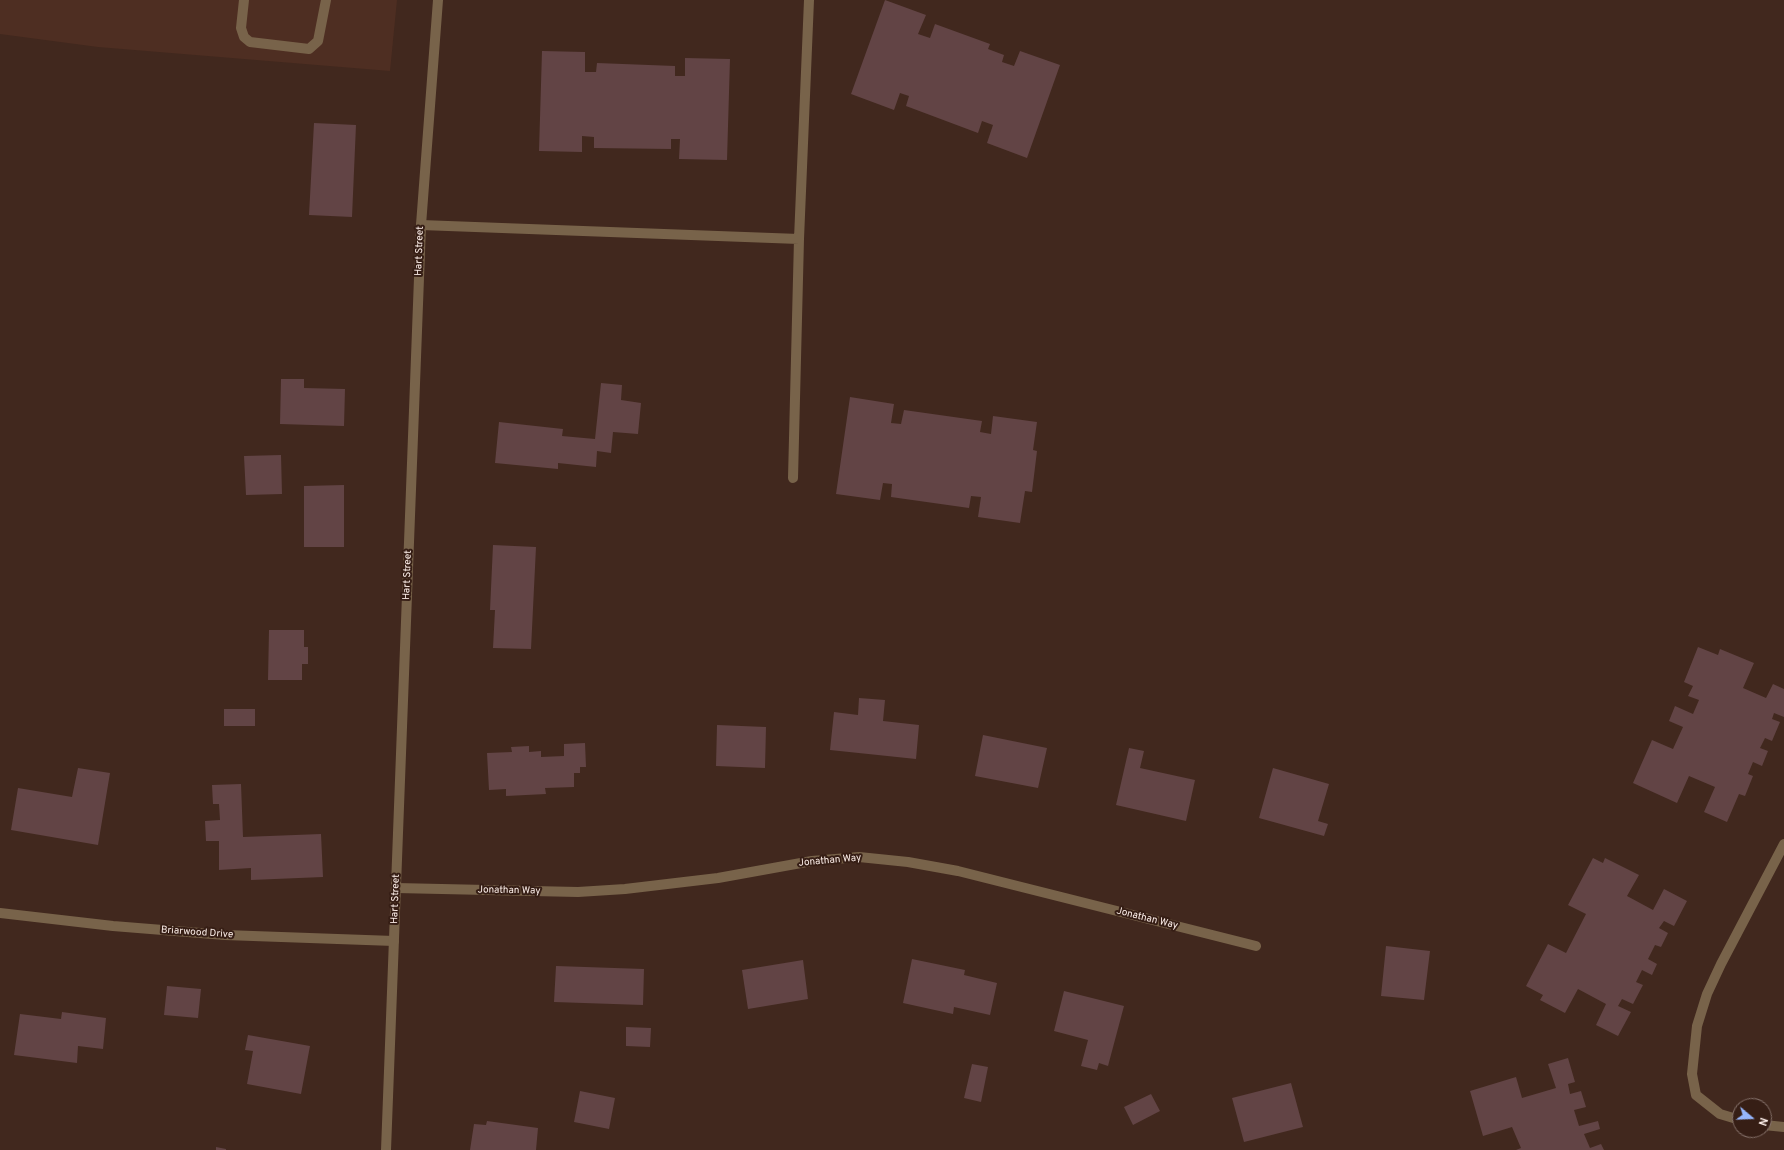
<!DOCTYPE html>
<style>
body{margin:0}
#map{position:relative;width:1784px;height:1150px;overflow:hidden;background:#41281e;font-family:Overpass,sans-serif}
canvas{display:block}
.north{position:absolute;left:1732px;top:1098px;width:40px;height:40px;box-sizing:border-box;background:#361e15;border:1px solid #86726b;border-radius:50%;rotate:109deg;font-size:11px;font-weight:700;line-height:16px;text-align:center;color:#fef0eb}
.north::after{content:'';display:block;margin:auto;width:14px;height:18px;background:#96b6fd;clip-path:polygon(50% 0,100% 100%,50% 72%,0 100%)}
</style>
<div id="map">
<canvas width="1784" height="1150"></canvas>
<div class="north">N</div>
</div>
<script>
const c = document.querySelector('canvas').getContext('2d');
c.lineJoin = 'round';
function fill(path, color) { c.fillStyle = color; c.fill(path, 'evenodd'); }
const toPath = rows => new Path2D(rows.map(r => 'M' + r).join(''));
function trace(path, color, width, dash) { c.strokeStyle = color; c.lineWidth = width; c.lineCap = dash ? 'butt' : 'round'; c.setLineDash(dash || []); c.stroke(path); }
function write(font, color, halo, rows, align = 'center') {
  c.font = font + ' Overpass,sans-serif'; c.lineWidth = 4; c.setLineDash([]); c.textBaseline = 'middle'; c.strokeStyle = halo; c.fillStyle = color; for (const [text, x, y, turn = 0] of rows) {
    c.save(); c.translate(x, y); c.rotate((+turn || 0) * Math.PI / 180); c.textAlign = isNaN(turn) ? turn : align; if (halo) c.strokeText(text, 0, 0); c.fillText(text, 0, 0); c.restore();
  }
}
const built = toPath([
 [0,0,397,0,390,71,98,47,0,34]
]);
const building = toPath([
 [885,0,926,15,918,34,930,38,935,24,990,44,988,49,1004,55,1002,62,1014,66,1020,51,1060,65,1027,158,987,143,993,125,982,121,978,133,906,106,909,96,900,93,894,110,851,94],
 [542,51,585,52,585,72,596,72,597,63,675,66,675,76,685,76,685,58,730,59,727,160,679,159,680,139,671,139,671,149,594,148,594,137,582,136,582,152,539,151],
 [314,123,356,125,352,217,309,215],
 [281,379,304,379,304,388,345,389,344,426,280,424],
 [601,383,622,385,621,400,641,403,638,434,613,432,611,453,597,451,596,467,558,463,558,469,495,463,499,422,563,429,562,436,595,439],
 [850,397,894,404,891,423,901,424,904,410,982,421,980,432,991,434,993,416,1037,422,1033,450,1037,451,1032,492,1025,491,1020,523,978,517,981,497,971,496,969,508,891,497,892,484,883,483,880,500,836,494],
 [281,455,282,494,246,495,244,456],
 [344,485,344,547,304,547,304,486],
 [493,545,536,547,531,649,493,648,495,610,490,610],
 [269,630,304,630,304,647,308,647,308,664,302,664,302,680,268,680],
 [1698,647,1718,655,1720,649,1754,663,1743,688,1766,698,1773,684,1784,689,1784,717,1774,713,1772,719,1780,722,1772,741,1765,738,1760,748,1768,751,1762,766,1753,762,1748,774,1753,776,1745,796,1739,794,1727,822,1704,812,1715,787,1689,776,1677,803,1633,783,1652,740,1673,749,1683,727,1669,721,1675,706,1693,714,1699,700,1688,696,1693,686,1684,682],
 [859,698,885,700,883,721,919,725,916,759,830,750,834,712,858,715],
 [224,709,255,709,255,726,224,726],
 [717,725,766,727,765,768,716,766],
 [983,735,1047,748,1038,788,975,776],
 [585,743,586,767,580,767,580,773,574,773,574,787,545,788,546,794,506,796,506,789,489,790,487,753,512,752,511,747,529,746,529,752,541,751,541,757,564,756,564,744],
 [1129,748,1144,751,1140,768,1195,780,1186,821,1116,805],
 [78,768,110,773,98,845,11,830,18,788,72,797],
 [1273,768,1329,784,1318,821,1328,824,1324,836,1259,818],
 [241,784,243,837,321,834,323,877,251,880,251,868,219,870,219,841,206,841,205,821,220,820,219,804,213,804,212,785],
 [1593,858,1603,863,1605,858,1639,875,1627,896,1653,910,1664,889,1687,901,1674,926,1664,921,1659,928,1668,933,1661,947,1655,945,1648,959,1657,964,1652,975,1642,970,1636,982,1643,985,1633,1004,1622,999,1618,1006,1631,1012,1618,1036,1596,1025,1606,1004,1578,989,1565,1013,1540,1000,1543,995,1526,986,1548,944,1566,953,1586,914,1568,905],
 [1386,946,1430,951,1424,1000,1381,996],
 [912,959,965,970,964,975,997,983,990,1015,954,1007,953,1014,903,1003],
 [803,960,808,999,748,1009,742,970],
 [556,966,644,969,643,1005,554,1002],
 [167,986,201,989,198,1018,164,1015],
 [1064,991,1124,1006,1108,1066,1099,1063,1097,1070,1081,1066,1088,1040,1054,1031],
 [62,1012,106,1018,103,1049,78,1046,77,1063,14,1055,20,1014,61,1019],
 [626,1027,651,1028,650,1047,626,1046],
 [248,1035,310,1046,301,1094,247,1084,253,1051,245,1050],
 [1568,1058,1575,1082,1568,1084,1570,1094,1581,1091,1586,1107,1574,1110,1579,1126,1598,1121,1600,1129,1584,1134,1590,1148,1601,1144,1604,1150,1516,1150,1521,1148,1512,1127,1483,1136,1470,1091,1516,1077,1522,1098,1556,1088,1548,1064],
 [972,1064,988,1067,981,1102,964,1098],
 [1291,1083,1303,1127,1244,1142,1232,1098],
 [580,1091,615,1098,609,1129,574,1122],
 [1151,1094,1160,1111,1133,1125,1124,1107],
 [487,1121,538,1128,536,1150,470,1150,474,1124,486,1125],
 [216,1147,226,1149,226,1150,216,1150]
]);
const service = toPath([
 [244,0,241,28,244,37,250,42,309,49,318,41,326,0],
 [421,225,799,239],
 [793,478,799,239,809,0]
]);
const minor = toPath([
 [396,888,578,892,625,889,718,878,812,861,859,857,908,862,958,871,1256,946],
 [0,913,113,926,225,935,394,941],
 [1740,1120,1720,1114,1696,1095,1692,1074,1697,1026,1707,994,1721,964,1784,844],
 [1764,1125,1784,1127]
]);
const tertiary = toPath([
 [386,1150,421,225,438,0]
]);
const streetNames = [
 ["Hart Street",420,251,-88],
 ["Hart Street",408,575,-88],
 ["Jonathan Way",830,861,-5],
 ["Jonathan Way",509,891,1],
 ["Hart Street",396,899,-88],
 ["Jonathan Way",1147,919,14],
 ["Briarwood Drive",197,933,4]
];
fill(built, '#4e2e22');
fill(building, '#624445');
trace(service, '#78634a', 10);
trace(minor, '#78634a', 10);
trace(tertiary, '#78634a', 10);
write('10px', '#fef0eb', '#361e15', streetNames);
</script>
